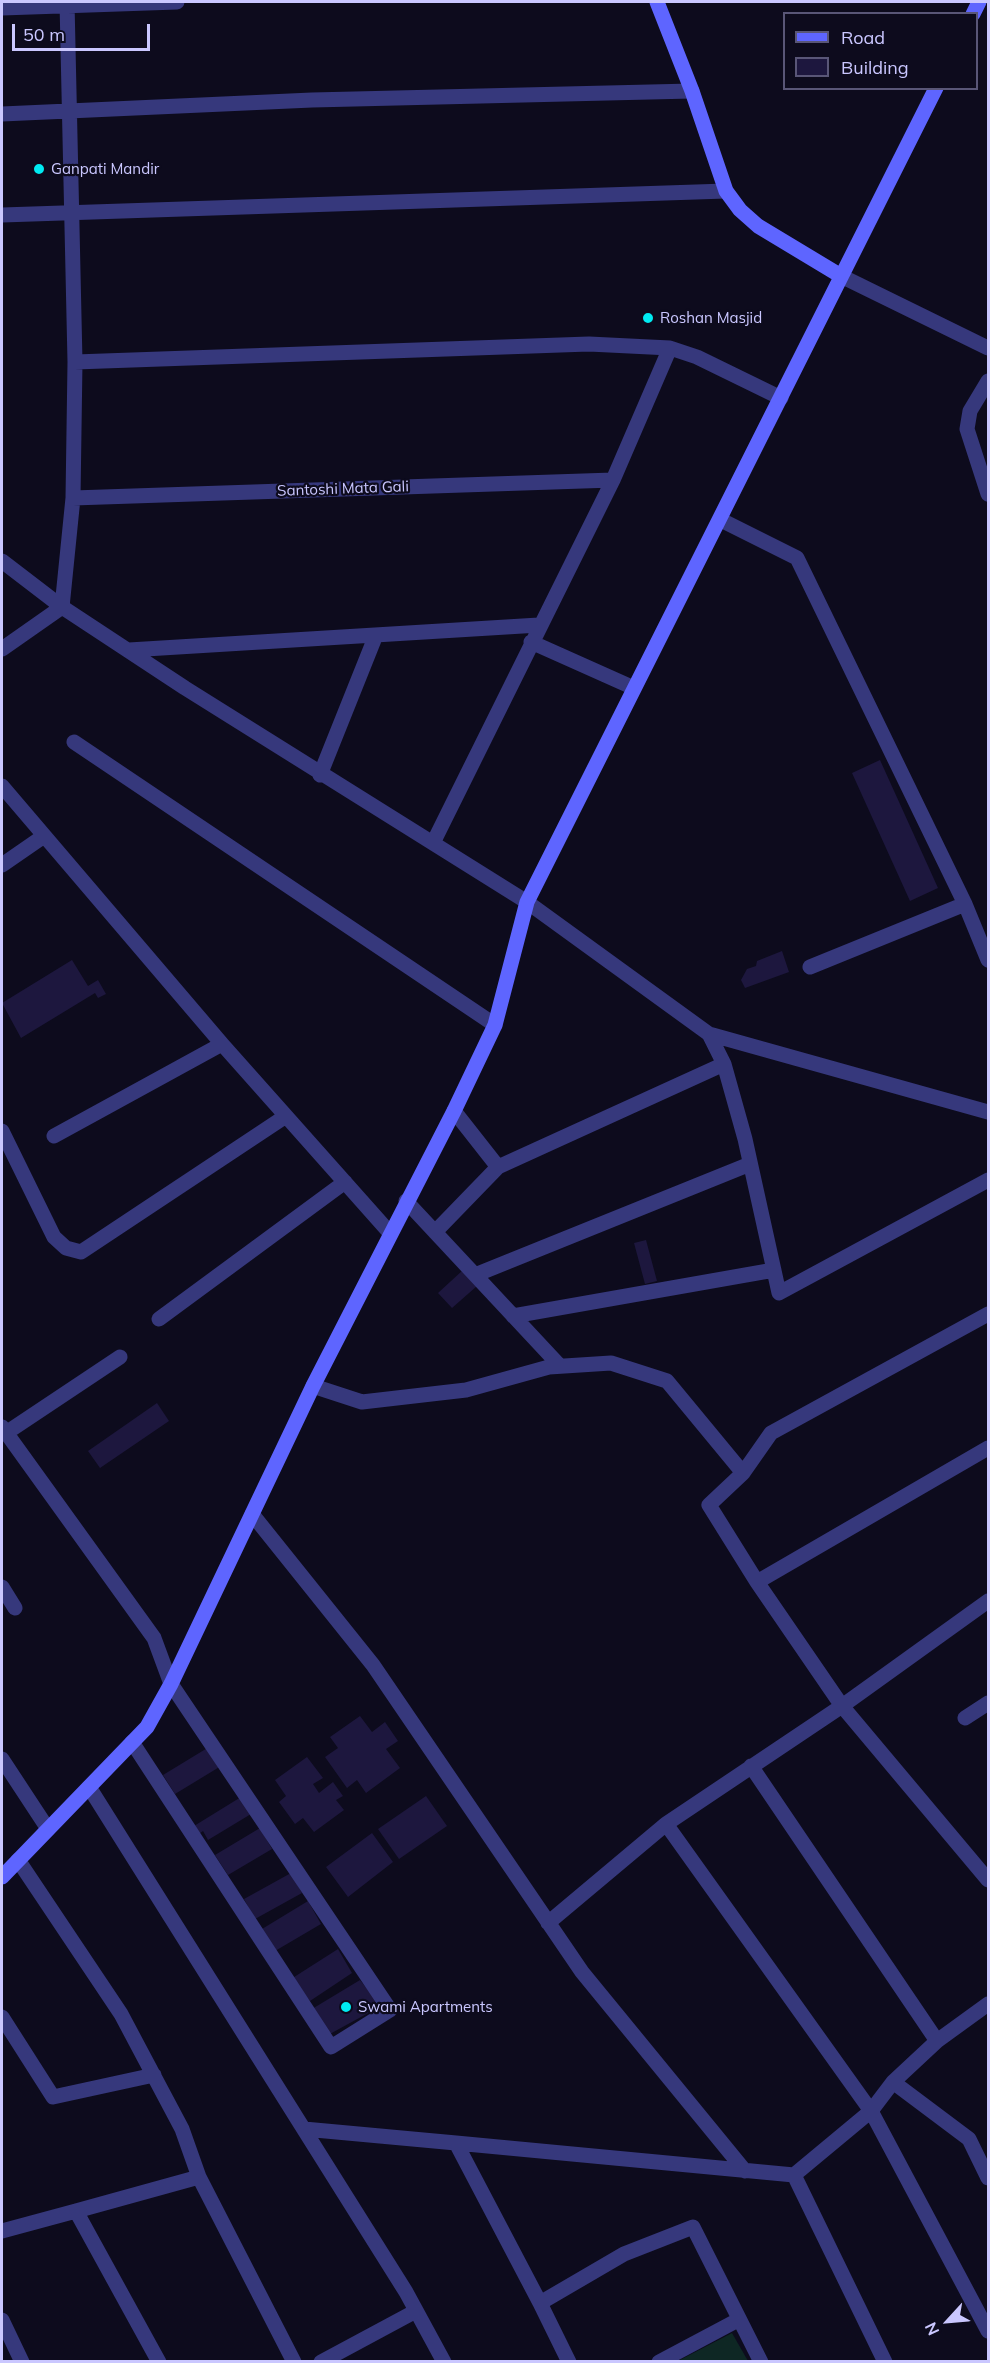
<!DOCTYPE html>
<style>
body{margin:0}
#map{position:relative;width:990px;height:2363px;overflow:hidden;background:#0d0b1d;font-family:Mulish,sans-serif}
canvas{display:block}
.frame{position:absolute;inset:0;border:3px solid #cac7ff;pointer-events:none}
.legend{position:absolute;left:783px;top:12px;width:195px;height:78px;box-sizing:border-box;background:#0d0b1d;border:2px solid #595677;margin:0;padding:8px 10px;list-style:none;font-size:18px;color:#cac7ff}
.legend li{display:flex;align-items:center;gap:12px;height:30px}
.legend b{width:30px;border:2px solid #595677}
.north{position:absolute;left:918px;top:2291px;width:60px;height:60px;-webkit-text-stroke:4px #0d0b1d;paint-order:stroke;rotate:244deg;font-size:16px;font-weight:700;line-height:24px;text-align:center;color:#cac7ff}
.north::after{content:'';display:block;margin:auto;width:21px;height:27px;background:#cac7ff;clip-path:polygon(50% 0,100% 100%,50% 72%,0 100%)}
.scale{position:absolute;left:12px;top:24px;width:138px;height:27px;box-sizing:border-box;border:3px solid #cac7ff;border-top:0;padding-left:8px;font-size:18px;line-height:21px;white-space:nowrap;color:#cac7ff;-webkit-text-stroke:4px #0d0b1d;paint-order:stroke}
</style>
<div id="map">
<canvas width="990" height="2363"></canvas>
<div class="frame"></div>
<ul class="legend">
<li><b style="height:8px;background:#5e65ff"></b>Road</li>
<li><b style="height:16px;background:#1d173e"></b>Building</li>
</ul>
<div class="north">N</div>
<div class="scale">50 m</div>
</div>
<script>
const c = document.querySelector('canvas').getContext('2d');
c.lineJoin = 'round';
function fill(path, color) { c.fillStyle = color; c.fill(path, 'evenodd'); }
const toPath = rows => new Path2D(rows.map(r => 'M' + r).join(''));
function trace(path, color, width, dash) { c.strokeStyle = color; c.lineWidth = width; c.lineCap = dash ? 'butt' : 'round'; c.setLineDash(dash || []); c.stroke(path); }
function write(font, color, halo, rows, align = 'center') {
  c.font = font + ' Mulish,sans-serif'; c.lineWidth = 4.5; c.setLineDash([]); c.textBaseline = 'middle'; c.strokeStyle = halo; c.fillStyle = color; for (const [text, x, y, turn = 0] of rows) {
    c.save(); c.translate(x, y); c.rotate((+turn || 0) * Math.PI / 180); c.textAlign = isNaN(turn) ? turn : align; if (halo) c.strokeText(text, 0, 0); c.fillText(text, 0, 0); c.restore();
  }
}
const green = toPath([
 [732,2333,748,2361,678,2361]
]);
const building = toPath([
 [880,760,938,888,910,901,852,773],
 [782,951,789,972,745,988,741,980,747,969,756,966,757,961],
 [72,960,88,986,98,980,106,994,98,998,95,993,21,1038,2,1003],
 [646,1240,657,1281,645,1284,634,1243],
 [463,1270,477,1286,452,1308,438,1293],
 [157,1403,169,1421,100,1468,88,1451],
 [360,1716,372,1732,385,1722,398,1741,386,1749,400,1768,366,1793,357,1780,347,1788,325,1757,338,1748,330,1737],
 [209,1747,221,1766,175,1794,163,1775],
 [307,1757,323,1778,313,1784,319,1793,333,1782,343,1796,336,1800,344,1810,314,1832,303,1818,295,1824,279,1802,286,1796,275,1780],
 [426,1796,447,1826,399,1859,378,1829],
 [241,1797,251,1814,208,1840,203,1831,199,1834,194,1826],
 [260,1828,272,1849,228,1875,215,1855],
 [372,1833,393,1862,348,1897,326,1867],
 [291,1873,302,1893,255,1919,244,1899],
 [308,1901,321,1924,275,1951,262,1929],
 [338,1949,352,1973,310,2001,291,1979],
 [360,1980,381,2006,328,2035,312,2009]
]);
const street = toPath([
 [2,8,177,2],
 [2,114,312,100,692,91],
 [2,215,726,191],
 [841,276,988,348],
 [75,362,589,344,670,348],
 [988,381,970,411,967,429,988,494],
 [73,498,613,480],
 [721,520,797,558,965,904,988,960],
 [2,561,62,607,185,688,527,902,709,1034,988,1112],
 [531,642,634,688],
 [2,649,62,607,73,498,75,362,67,2],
 [129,650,539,625],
 [74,742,495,1025],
 [320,775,376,635],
 [2,786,222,1044,390,1233],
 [433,843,613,480,670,348,697,357,781,398],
 [2,865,44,836],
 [810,967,965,904],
 [709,1034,724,1064,745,1139,779,1293,988,1180],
 [454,1111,498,1167],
 [2,1131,54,1237,66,1248,81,1252,286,1116],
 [54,1136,222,1044],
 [406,1201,560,1366],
 [435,1232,498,1167,724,1064],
 [475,1275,750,1164],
 [513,1316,774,1270],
 [159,1319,345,1182],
 [313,1386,362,1402,466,1390,549,1367,611,1363,667,1381,743,1473],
 [2,1427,154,1638,171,1684,390,2010,331,2047,132,1742],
 [6,1433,120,1357],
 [988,1448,757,1582,842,1706,988,1880],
 [252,1514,373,1665,582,1972,745,2171],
 [757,1582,709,1505,743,1473,771,1433,988,1314],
 [2,1587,15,1608],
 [965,1718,988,1703],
 [2,1759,48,1829],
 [751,1766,937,2041],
 [89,1787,406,2292,444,2362],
 [666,1824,871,2111,988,2331],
 [18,1860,121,2014,182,2129,199,2177],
 [548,1923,666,1824,842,1706,988,1601],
 [2,2017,53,2097,154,2075],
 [893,2082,969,2139,988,2178],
 [304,2129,456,2143],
 [794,2175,871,2111,893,2082,937,2041,988,2004],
 [76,2211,199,2177,294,2362],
 [2,2231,76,2211,159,2362],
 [540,2303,456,2143,794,2175,885,2362],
 [2,2320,22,2362],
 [321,2362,416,2311],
 [569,2362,540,2303,624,2254,693,2227,761,2362],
 [659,2362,738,2320]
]);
const secondary = toPath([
 [657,2,692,91,726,191,740,210,758,226,841,276],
 [973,14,979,2],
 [2,1877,147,1727,171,1684,313,1386,454,1111,495,1025,527,902,936,88]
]);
const markers = [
 [39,169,6,"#00ebf2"],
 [648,318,6,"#00ebf2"],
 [346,2007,6,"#00ebf2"]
];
const poiNames = [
 ["Ganpati Mandir",51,169],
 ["Roshan Masjid",660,318],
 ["Swami Apartments",358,2007]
];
const streetNames = [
 ["Santoshi Mata Gali",343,489,-2]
];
fill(green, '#0e2724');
fill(building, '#1d173e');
trace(street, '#36387c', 15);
trace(secondary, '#5e65ff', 15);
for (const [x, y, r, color] of markers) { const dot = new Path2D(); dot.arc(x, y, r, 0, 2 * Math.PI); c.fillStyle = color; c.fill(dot); trace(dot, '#0d0b1d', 2); }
write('15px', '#cac7ff', '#0d0b1d', poiNames, 'left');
write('15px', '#cac7ff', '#0d0b1d', streetNames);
</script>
